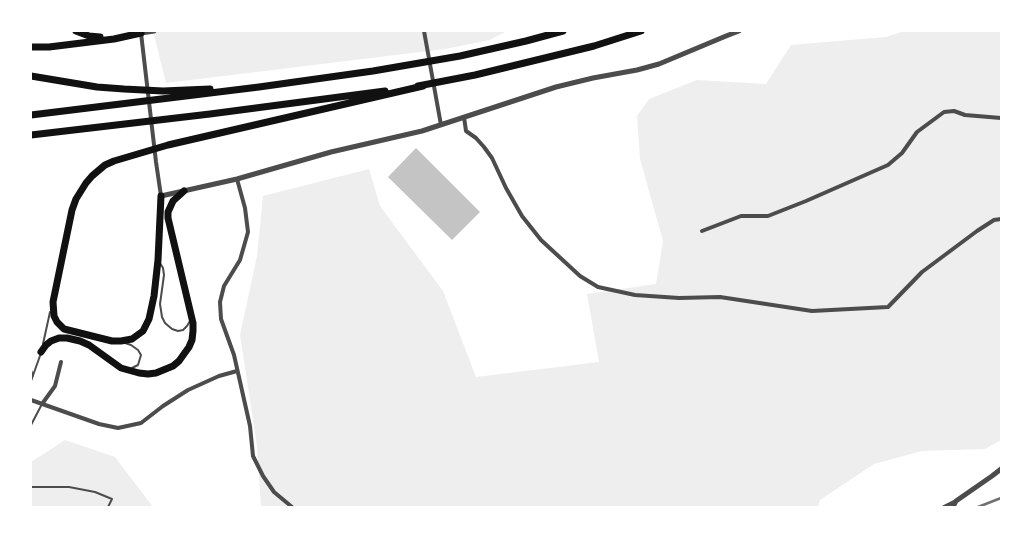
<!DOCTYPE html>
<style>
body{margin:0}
#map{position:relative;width:1032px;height:538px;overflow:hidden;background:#fff;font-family:"DejaVu Sans",sans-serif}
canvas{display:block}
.frame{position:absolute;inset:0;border:32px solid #fff;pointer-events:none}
</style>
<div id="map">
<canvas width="1032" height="538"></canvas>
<div class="frame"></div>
</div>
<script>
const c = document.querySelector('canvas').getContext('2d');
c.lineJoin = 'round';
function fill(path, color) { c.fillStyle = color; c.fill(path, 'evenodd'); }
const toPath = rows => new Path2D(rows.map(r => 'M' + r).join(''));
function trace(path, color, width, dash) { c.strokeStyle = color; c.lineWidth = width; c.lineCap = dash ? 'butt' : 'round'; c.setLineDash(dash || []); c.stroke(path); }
const green = toPath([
 [153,31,507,31,490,40,445,49,166,83],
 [905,31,1001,31,1001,440,985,449,922,451,874,464,820,500,818,507,261,507,257,446,240,335,257,256,263,196,369,169,380,206,443,291,476,377,599,362,587,294,656,284,663,241,640,159,637,116,649,99,697,80,766,84,791,45,886,37],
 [65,440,115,457,153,507,31,507,31,462]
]);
const building = toPath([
 [416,148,480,212,452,240,388,177]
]);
const service = toPath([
 [160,263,163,268,164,275,160,304,162,317,165,323,172,329,178,331,183,330,187,326,190,321],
 [125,343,131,345,138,350,141,355,138,365,132,368],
 [43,344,50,312],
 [31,370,33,376],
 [31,381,41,353],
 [31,425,42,404],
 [31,487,69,487,95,492,112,499,108,507]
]);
const minor = toPath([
 [424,31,441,125],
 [141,33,156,162,161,196],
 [464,117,466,131,476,138,484,147,492,158,506,188,522,216,541,240,580,276,598,287,635,295,679,298,720,297,812,311,888,307,922,272,977,231,994,220,1001,219],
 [237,179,245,208,248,232,240,260,224,286,220,302,221,319,234,355,250,426,253,456,263,476,274,492,292,507],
 [702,231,741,216,768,216,806,201,888,165,902,153,917,132,944,112,954,111,965,115,1001,118],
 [31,400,99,424,118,428,141,423,163,406,188,390,219,376,237,371],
 [42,404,55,386,61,362],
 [944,507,956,501]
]);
const tertiary = toPath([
 [141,32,141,33,154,31],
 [161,196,237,179,331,152,422,131,556,87,593,78,637,70,659,64,726,36,739,31],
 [953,507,956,501,992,476,1001,469]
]);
const motorway = toPath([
 [76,31,89,36,100,37],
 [31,47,49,47,114,39,141,33],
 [31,76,97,87,124,89,163,91,210,89],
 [418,86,475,75,594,46,641,31],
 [31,115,259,87,373,71,460,56,526,41,563,31],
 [31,135,210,114,385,91],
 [161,196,158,260,154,296,149,319,143,331,132,339,121,341,112,341,64,329,57,322,54,316,53,302,72,210,76,199,86,183,92,176,105,165,114,161,168,145,423,86],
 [41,352,46,345,51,341,59,338,67,338,80,341,89,345,121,368,139,373,148,374,156,373,173,366,179,361,189,347,192,340,193,331,193,323,168,218,168,212,173,201,184,191]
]);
const rail = toPath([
 [978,507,1001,498]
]);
fill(green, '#eee');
fill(building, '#c4c4c4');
trace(service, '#4c4c4c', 2);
trace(minor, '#4c4c4c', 4);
trace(tertiary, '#4c4c4c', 5);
trace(motorway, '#111', 7);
trace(rail, '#707070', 2.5);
</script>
